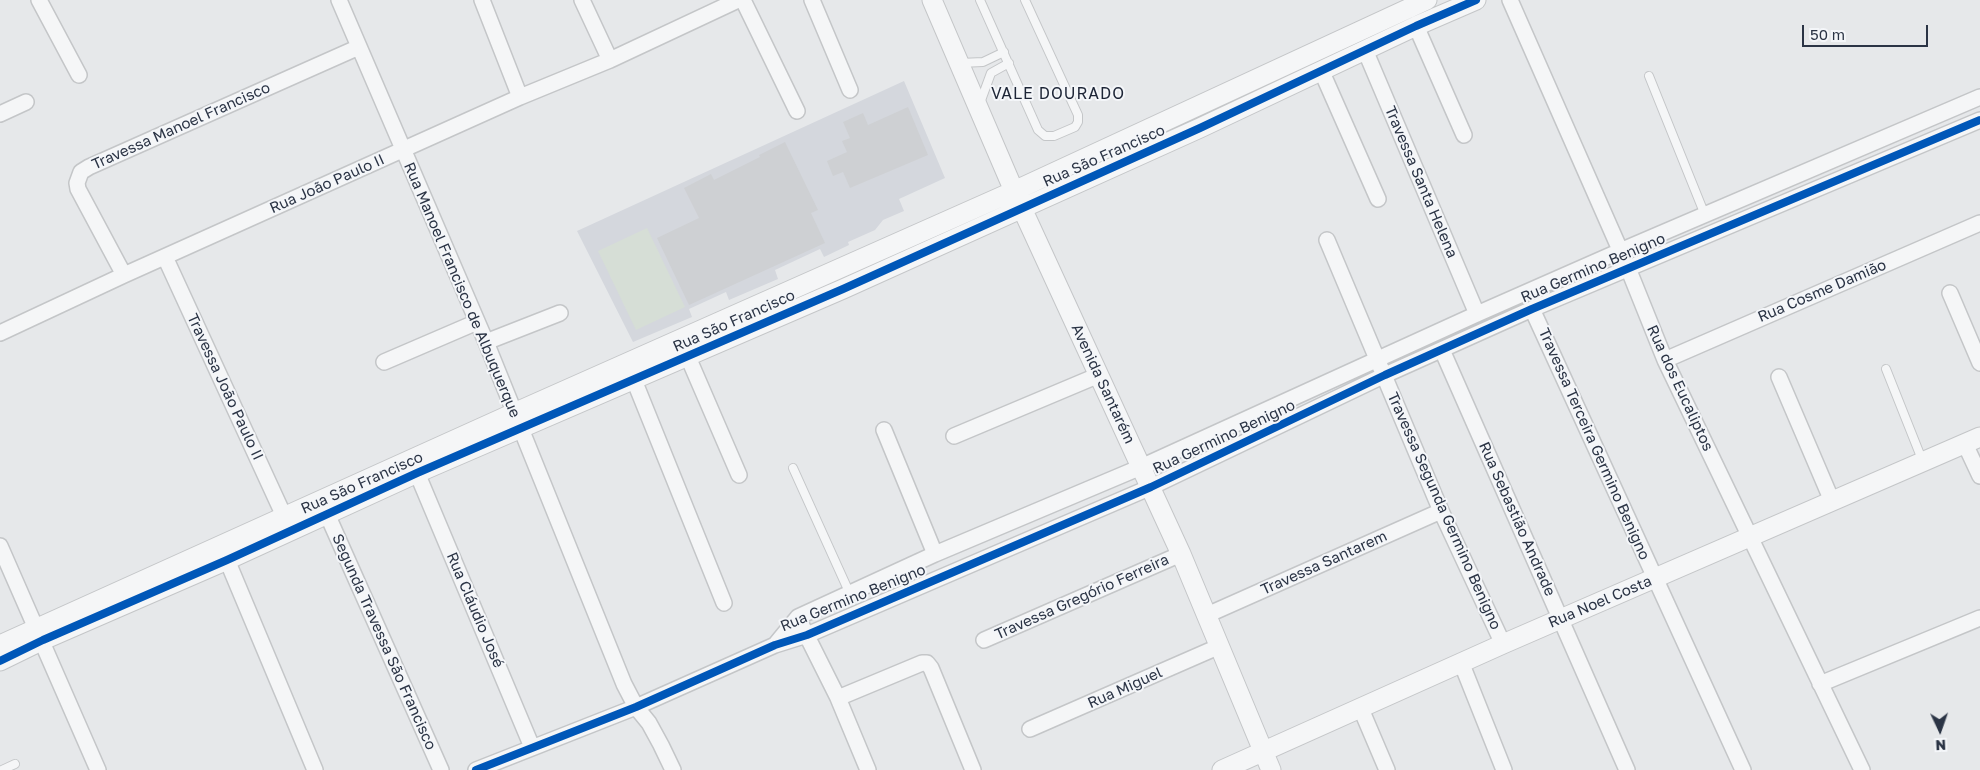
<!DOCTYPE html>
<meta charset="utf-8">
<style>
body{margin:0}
#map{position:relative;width:1980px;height:770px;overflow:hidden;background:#e6e8ea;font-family:"Golos Text",sans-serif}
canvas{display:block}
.north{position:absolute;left:1915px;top:705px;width:50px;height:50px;-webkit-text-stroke:4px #f4f6f9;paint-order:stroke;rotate:177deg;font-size:14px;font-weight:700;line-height:20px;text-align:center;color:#2b3445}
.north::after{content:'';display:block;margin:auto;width:18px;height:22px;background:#2b3445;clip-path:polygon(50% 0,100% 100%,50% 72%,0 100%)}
.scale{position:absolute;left:1802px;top:25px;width:126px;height:22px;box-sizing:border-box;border:2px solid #2b3445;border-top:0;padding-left:6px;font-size:15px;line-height:18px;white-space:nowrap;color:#2b3445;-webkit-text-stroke:4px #f4f6f9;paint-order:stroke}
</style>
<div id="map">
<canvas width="1980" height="770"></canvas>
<div class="north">N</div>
<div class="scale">50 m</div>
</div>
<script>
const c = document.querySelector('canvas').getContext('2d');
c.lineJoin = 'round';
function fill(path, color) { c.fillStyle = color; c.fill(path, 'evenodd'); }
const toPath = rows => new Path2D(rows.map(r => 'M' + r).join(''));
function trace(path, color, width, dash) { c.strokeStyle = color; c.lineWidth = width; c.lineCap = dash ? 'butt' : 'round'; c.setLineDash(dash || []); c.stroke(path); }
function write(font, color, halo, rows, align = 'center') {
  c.font = font + ' "Golos Text",sans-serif'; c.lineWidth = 4; c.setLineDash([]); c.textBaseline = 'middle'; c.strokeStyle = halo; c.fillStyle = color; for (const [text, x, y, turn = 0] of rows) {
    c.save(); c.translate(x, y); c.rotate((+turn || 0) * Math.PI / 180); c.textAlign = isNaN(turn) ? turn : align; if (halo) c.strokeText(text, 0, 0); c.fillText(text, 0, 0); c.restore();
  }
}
const built = toPath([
 [904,81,945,178,899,199,904,211,883,220,875,230,848,242,849,245,824,257,820,249,775,270,778,279,729,300,726,292,689,309,692,317,633,342,577,231]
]);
const green = toPath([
 [647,228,685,307,636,330,598,251]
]);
const building = toPath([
 [908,107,928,155,850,188,843,172,833,176,827,161,847,152,842,141,850,138,843,122,863,113,868,125],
 [785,142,818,210,811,213,825,243,689,305,657,238,699,218,684,188,711,174,714,180,760,157,759,155]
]);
const service = toPath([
 [980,0,1038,130,1045,136,1054,136,1075,127,1078,122,1078,115,1025,0],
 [960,63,983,62,1004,52],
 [1649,76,1705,215],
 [980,103,991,73,1009,63],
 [1886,369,1923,462],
 [793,468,850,594],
 [2,770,15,764]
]);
const minor = toPath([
 [39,0,79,75],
 [339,0,486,342,624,684,636,707,649,723,661,745,673,770],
 [482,0,520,97],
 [582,0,610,60],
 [743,0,797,111],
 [812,0,850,90],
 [1510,0,1628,268,1665,360,1862,770],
 [1416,26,1464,135],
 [1365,50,1477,314],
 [1321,70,1378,199],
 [0,114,26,102],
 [1327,240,1441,511,1503,644],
 [165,257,284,516],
 [124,275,78,189,77,183,81,172,89,167,359,47],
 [1950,293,1980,363],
 [1532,309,1743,770],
 [0,333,124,275,520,97,610,60,738,0],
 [486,342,560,313],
 [1442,350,1627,770],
 [688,357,739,475],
 [1665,360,1980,223],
 [384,362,477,322],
 [1779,377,1832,501],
 [634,380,724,603],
 [884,430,935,554],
 [954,436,1099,375],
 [1965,444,1980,476],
 [417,473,532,747],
 [327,514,441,770],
 [0,546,98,770],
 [227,560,315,770],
 [1207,615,1441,511],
 [802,626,838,698,868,770],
 [984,640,1181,554],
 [775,645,798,617,935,554,1141,467,1477,314,1620,251,1980,97],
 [1461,662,1504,770],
 [1820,684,1980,618],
 [838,698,922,663,927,663,931,668,973,770],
 [1361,709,1387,770],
 [1030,729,1220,646],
 [476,770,636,707,775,645,807,635,1151,487,1385,375,1532,309,1980,120]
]);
const tertiary = toPath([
 [932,0,1014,191,1181,554,1271,770],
 [0,645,514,413,1014,191,1427,0],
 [0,661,43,640,227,560,417,473,843,289,1200,128,1416,26,1476,0],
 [1222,770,1503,644,1980,437]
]);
const cycleway = toPath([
 [0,661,43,640,227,560,417,473,843,289,1200,128,1416,26,1476,0],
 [476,770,636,707,775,645,807,635,1151,487,1385,375,1532,309,1980,120]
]);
const streetNames = [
 ["Travessa Manoel Francisco",181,126,-24],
 ["Rua São Francisco",1104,156,-24],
 ["Travessa Santa Helena",1421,182,67],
 ["Rua João Paulo II",327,184,-24],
 ["Rua Germino Benigno",1593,268,-23],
 ["Rua Manoel Francisco de Albuquerque",462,290,67],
 ["Rua Cosme Damião",1822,291,-23],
 ["Rua São Francisco",734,321,-24],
 ["Avenida Santarém",1103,384,65],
 ["Travessa João Paulo II",225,387,65],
 ["Rua dos Eucaliptos",1680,388,65],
 ["Rua Germino Benigno",1224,437,-25],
 ["Travessa Terceira Germino Benigno",1594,444,66],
 ["Rua São Francisco",362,483,-24],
 ["Travessa Segunda Germino Benigno",1444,511,66],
 ["Rua Sebastião Andrade",1517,519,66],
 ["Travessa Santarem",1324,563,-24],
 ["Travessa Gregório Ferreira",1082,597,-24],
 ["Rua Germino Benigno",853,598,-22],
 ["Rua Noel Costa",1600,602,-23],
 ["Rua Cláudio José",475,610,67],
 ["Segunda Travessa São Francisco",384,642,66],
 ["Rua Miguel",1125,688,-24]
];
const neighbourhoodNames = [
 ["VALE DOURADO",1058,94]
];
fill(built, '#d4d7dd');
fill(green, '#d6ded6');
fill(building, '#ced0d3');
trace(service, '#c4c6c8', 10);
trace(minor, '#c4c6c8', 18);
trace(tertiary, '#c4c6c8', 21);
trace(service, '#f5f6f7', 8);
trace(minor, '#f5f6f7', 15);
trace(tertiary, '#f5f6f7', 19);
trace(cycleway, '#0057b8', 8);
write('15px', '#2b3445', '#f4f6f9', streetNames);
c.letterSpacing = '1px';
write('16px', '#1d2536', '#f4f6f9', neighbourhoodNames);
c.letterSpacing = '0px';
</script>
